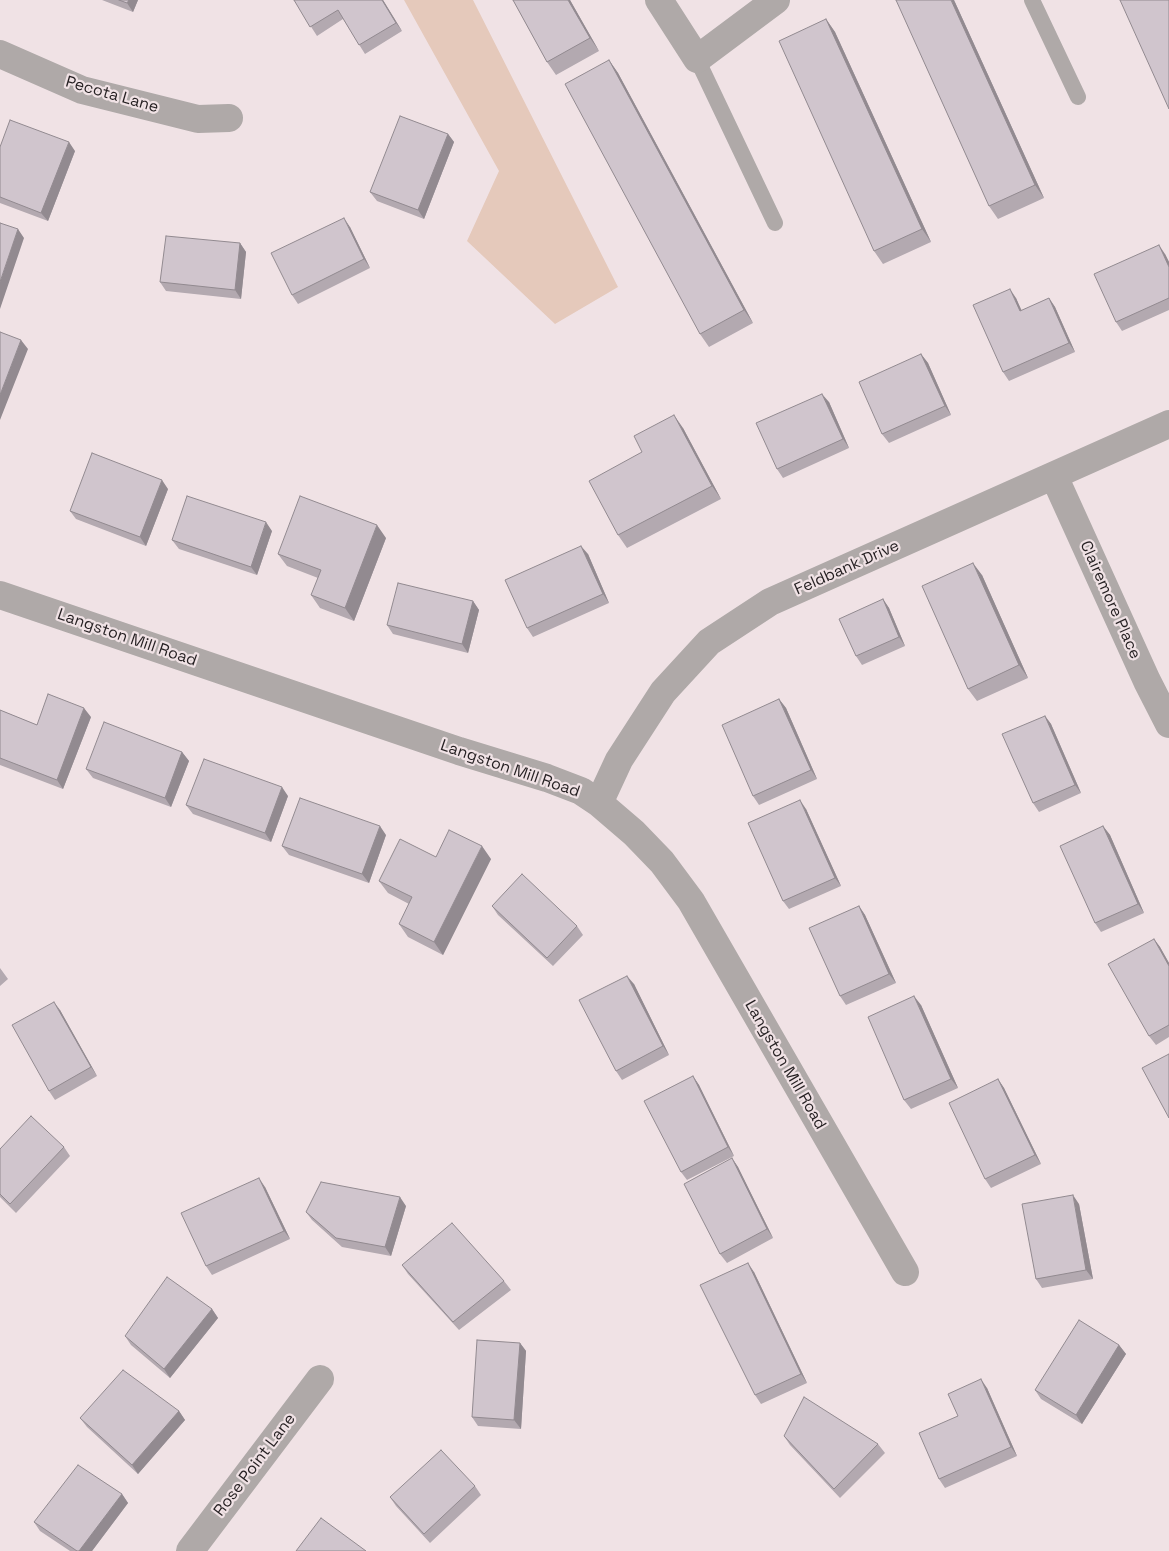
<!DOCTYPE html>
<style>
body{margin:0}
canvas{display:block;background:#f0e2e5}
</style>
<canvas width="1169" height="1551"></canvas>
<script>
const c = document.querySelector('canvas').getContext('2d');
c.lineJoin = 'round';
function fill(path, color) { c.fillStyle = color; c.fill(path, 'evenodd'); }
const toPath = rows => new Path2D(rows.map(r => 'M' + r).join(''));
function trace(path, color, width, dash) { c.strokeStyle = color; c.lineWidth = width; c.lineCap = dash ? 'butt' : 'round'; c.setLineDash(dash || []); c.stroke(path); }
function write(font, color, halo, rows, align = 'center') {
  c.font = font + ' "Space Grotesk",sans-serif'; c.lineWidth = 4.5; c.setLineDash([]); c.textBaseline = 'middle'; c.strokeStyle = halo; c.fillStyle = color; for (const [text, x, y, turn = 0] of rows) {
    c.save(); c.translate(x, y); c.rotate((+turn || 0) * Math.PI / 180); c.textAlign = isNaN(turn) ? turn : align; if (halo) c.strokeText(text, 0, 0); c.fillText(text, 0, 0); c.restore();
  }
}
const green = toPath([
 [404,0,473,0,618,287,555,324,467,241,499,171]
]);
const service = toPath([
 [1032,0,1078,97],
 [697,59,775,223]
]);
const minor = toPath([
 [659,0,697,59,776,0],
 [0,54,82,90,198,119,229,118],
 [1054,476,1147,681,1169,724],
 [0,595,459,751,547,778,581,791,599,803,634,833,662,862,691,901,905,1272],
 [599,803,619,760,663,692,709,642,770,602,1169,424],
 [190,1551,320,1379]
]);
const wall = toPath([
 [102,0,138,0,133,12],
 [294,0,383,0,402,31,365,54,343,19,317,36],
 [513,0,570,0,599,51,556,75,547,62],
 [954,0,1044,198,998,219,989,206],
 [826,19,835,32,931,242,883,264,874,251],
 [609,60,618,73,753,323,709,347,700,334],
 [448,134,454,142,424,219,377,201,370,192],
 [0,147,75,151,48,221,0,203],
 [350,227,370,268,298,304,292,295],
 [240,243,246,252,241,299,166,291,160,282],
 [1165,254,1169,262,1169,310,1122,331,1116,322],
 [1016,298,1021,311,1049,298,1055,307,1075,352,1009,381,1003,372],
 [921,354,928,363,951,415,889,443,882,434],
 [829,402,849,448,783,478,777,469],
 [683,428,721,499,627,548,618,535,642,452],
 [168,489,146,546,76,519,70,511],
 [272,531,257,575,179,549,172,540],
 [386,538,354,621,320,608,311,595,318,578,287,566,278,554],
 [588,554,609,603,533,637,527,628],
 [982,575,1028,678,977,701,968,689],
 [883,599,889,608,905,646,862,665,856,656],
 [473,601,479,610,468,653,393,634,387,625],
 [779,699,786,708,817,779,759,805,753,796],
 [0,710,37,725,91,717,63,789,0,765],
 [1045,716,1051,724,1081,793,1039,812,1033,803],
 [182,752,189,761,171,807,93,778,86,769],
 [288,796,271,842,193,814,186,805],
 [806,809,841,886,789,909,783,901],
 [1103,826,1110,835,1144,913,1101,932,1095,923],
 [386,835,369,883,289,855,282,846],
 [436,857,491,859,443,955,408,937,399,924,409,904,388,893,379,881],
 [492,906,577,926,583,935,553,966,498,915],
 [859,906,865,915,896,983,846,1005,840,996],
 [1154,939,1160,947,1169,963,1169,1037,1156,1045,1149,1036],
 [0,968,8,979,0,986],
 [634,984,669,1055,622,1080,616,1071],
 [921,1005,958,1088,911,1109,904,1100],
 [60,1010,97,1076,55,1100,49,1091],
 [693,1076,699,1085,734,1156,687,1180,681,1172],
 [998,1079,1004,1088,1041,1164,991,1188,985,1179],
 [64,1147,70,1156,16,1213,0,1197,0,1149],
 [732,1158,738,1167,773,1238,727,1263,720,1254],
 [265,1187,290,1239,212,1275,206,1266],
 [1079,1204,1093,1279,1042,1288,1036,1279],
 [406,1206,391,1256,342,1247,312,1220,306,1212],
 [402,1265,504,1281,511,1290,459,1330,408,1274],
 [754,1272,807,1383,761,1404,755,1395],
 [212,1309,218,1318,170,1378,131,1345,125,1336],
 [520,1343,526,1351,521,1429,478,1426,472,1417],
 [1119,1345,1126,1354,1082,1424,1041,1399,1035,1390],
 [987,1388,1017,1456,945,1488,939,1479,958,1416],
 [179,1411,185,1420,138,1474,87,1427,80,1418],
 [784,1436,878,1444,885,1453,840,1498,790,1445],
 [475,1486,481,1495,430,1543,396,1506,390,1497],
 [122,1494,128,1503,92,1551,70,1551,40,1531,34,1522]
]);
const shadedWall = toPath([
 [129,0,138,0,133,12,127,3],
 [382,0,383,0,402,31,396,23],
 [568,0,570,0,599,51,590,38],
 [951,0,954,0,1044,198,1035,185],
 [826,19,835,32,931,242,922,229],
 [609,60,618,73,753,323,744,310],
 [448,134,454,142,424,219,418,210],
 [69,142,75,151,48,221,41,213],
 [344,218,350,227,370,268,364,259],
 [18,229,24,238,0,309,0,282],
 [240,243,246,252,241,299,235,290],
 [1159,245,1165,254,1169,262,1169,267],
 [1010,289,1016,298,1026,320,1020,311],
 [1049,298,1055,307,1075,352,1069,343],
 [21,340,28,349,0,420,0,395],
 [921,354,928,363,951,415,945,406],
 [822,394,829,402,849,448,843,439],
 [674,415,683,428,721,499,712,486],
 [162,480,168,489,146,546,140,537],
 [266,522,272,531,257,575,251,567],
 [377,525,386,538,354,621,345,608],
 [581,546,588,554,609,603,603,594],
 [973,563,982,575,1028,678,1019,665],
 [883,599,889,608,905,646,899,637],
 [473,601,479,610,468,653,462,644],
 [779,699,786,708,817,779,811,770],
 [84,708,91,717,63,789,57,780],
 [1045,716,1051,724,1081,793,1075,785],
 [182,752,189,761,171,807,165,798],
 [282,787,288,796,271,842,265,833],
 [800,800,806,809,841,886,835,878],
 [380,826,386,835,369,883,362,874],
 [1103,826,1110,835,1144,913,1138,904],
 [482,846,491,859,443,955,434,942],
 [859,906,865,915,896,983,889,974],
 [1154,939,1160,947,1169,963,1169,966],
 [627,976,634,984,669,1055,663,1046],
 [914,996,921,1005,958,1088,951,1079],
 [54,1002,60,1010,97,1076,91,1067],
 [693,1076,699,1085,734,1156,728,1147],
 [998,1079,1004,1088,1041,1164,1035,1155],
 [732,1158,738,1167,773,1238,767,1229],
 [259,1178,265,1187,290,1239,284,1231],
 [1073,1195,1079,1204,1093,1279,1086,1270],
 [400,1197,406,1206,391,1256,385,1247],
 [748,1263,754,1272,807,1383,801,1374],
 [212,1309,218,1318,170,1378,164,1369],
 [520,1343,526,1351,521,1429,514,1420],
 [1119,1345,1126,1354,1082,1424,1076,1415],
 [981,1379,987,1388,1017,1456,1011,1447],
 [179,1411,185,1420,138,1474,132,1465],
 [122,1494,128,1503,92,1551,79,1551]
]);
const building = toPath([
 [119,0,129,0,127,3,119,0],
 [294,0,382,0,396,23,359,45,338,10,310,27,294,0],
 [513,0,568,0,590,38,547,62,513,0],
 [896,0,951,0,1035,185,989,206,896,0],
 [1120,0,1169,0,1169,109,1120,0],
 [826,19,922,229,874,251,779,41,826,19],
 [609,60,744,310,700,334,565,84,609,60],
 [400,116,448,134,418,210,370,192,400,116],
 [10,120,69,142,41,213,0,197,0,147,10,120],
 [344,218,364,259,292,295,271,253,344,218],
 [0,223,18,229,0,282,0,223],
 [166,236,240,243,235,290,160,282,166,236],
 [1159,245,1169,267,1169,298,1116,322,1094,274,1159,245],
 [1010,289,1020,311,1049,298,1069,343,1003,372,973,305,1010,289],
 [0,332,21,340,0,395,0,332],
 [921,354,945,406,882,434,859,382,921,354],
 [822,394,843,439,777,469,756,423,822,394],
 [674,415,712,486,618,535,589,481,642,452,634,436,674,415],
 [92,453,162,480,140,537,70,511,92,453],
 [187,496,266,522,251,567,172,540,187,496],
 [300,496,377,525,345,608,311,595,321,570,278,554,300,496],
 [581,546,603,594,527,628,505,580,581,546],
 [973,563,1019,665,968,689,922,586,973,563],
 [398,583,473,601,462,644,387,625,398,583],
 [883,599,899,637,856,656,839,619,883,599],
 [48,694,84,708,57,780,0,758,0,710,37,725,48,694],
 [779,699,811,770,753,796,722,725,779,699],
 [1045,716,1075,785,1033,803,1002,734,1045,716],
 [104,722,182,752,165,798,86,769,104,722],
 [204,759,282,787,265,833,186,805,204,759],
 [300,798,380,826,362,874,282,846,300,798],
 [800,800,835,878,783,901,748,823,800,800],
 [1103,826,1138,904,1095,923,1060,846,1103,826],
 [449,830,482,846,434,942,399,924,412,897,379,881,400,839,436,857,449,830],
 [522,874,577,926,547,958,492,906,522,874],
 [859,906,889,974,840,996,809,928,859,906],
 [1154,939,1169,966,1169,1025,1149,1036,1108,964,1154,939],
 [627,976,663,1046,616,1071,579,1000,627,976],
 [914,996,951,1079,904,1100,868,1017,914,996],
 [54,1002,91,1067,49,1091,12,1025,54,1002],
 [1169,1054,1169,1118,1142,1068,1169,1054],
 [693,1076,728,1147,681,1172,644,1101,693,1076],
 [998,1079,1035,1155,985,1179,949,1103,998,1079],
 [31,1116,64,1147,10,1204,0,1194,0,1149,31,1116],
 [732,1158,767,1229,720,1254,684,1184,732,1158],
 [259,1178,284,1231,206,1266,181,1213,259,1178],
 [321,1182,400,1197,385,1247,336,1238,306,1212,321,1182],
 [1073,1195,1086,1270,1036,1279,1022,1204,1073,1195],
 [452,1223,504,1281,453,1322,402,1265,452,1223],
 [748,1263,801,1374,755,1395,700,1285,748,1263],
 [167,1277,212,1309,164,1369,125,1336,167,1277],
 [1079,1320,1119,1345,1076,1415,1035,1390,1079,1320],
 [477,1340,520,1343,514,1420,472,1417,477,1340],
 [123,1370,179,1411,132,1465,80,1418,123,1370],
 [981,1379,1011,1447,939,1479,919,1433,958,1416,948,1394,981,1379],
 [804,1397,878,1444,834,1489,784,1436,804,1397],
 [441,1450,475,1486,424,1534,390,1497,441,1450],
 [78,1465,122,1494,79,1551,77,1551,34,1522,78,1465],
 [321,1518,366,1551,296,1551,321,1518]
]);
const streetNames = [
 ["Pecota Lane",112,95,16],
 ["Feldbank Drive",847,568,-24],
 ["Clairemore Place",1110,600,66],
 ["Langston Mill Road",127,638,19],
 ["Langston Mill Road",510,769,19],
 ["Langston Mill Road",785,1065,60],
 ["Rose Point Lane",255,1465,-53]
];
fill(green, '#e5c9bb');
trace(service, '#afa9a8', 16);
trace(minor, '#afa9a8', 28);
fill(wall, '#b3a9b0');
fill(shadedWall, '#928a90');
fill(building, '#d0c5cd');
trace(building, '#928a90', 1);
write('16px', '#241f21', '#f0e2e5', streetNames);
</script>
